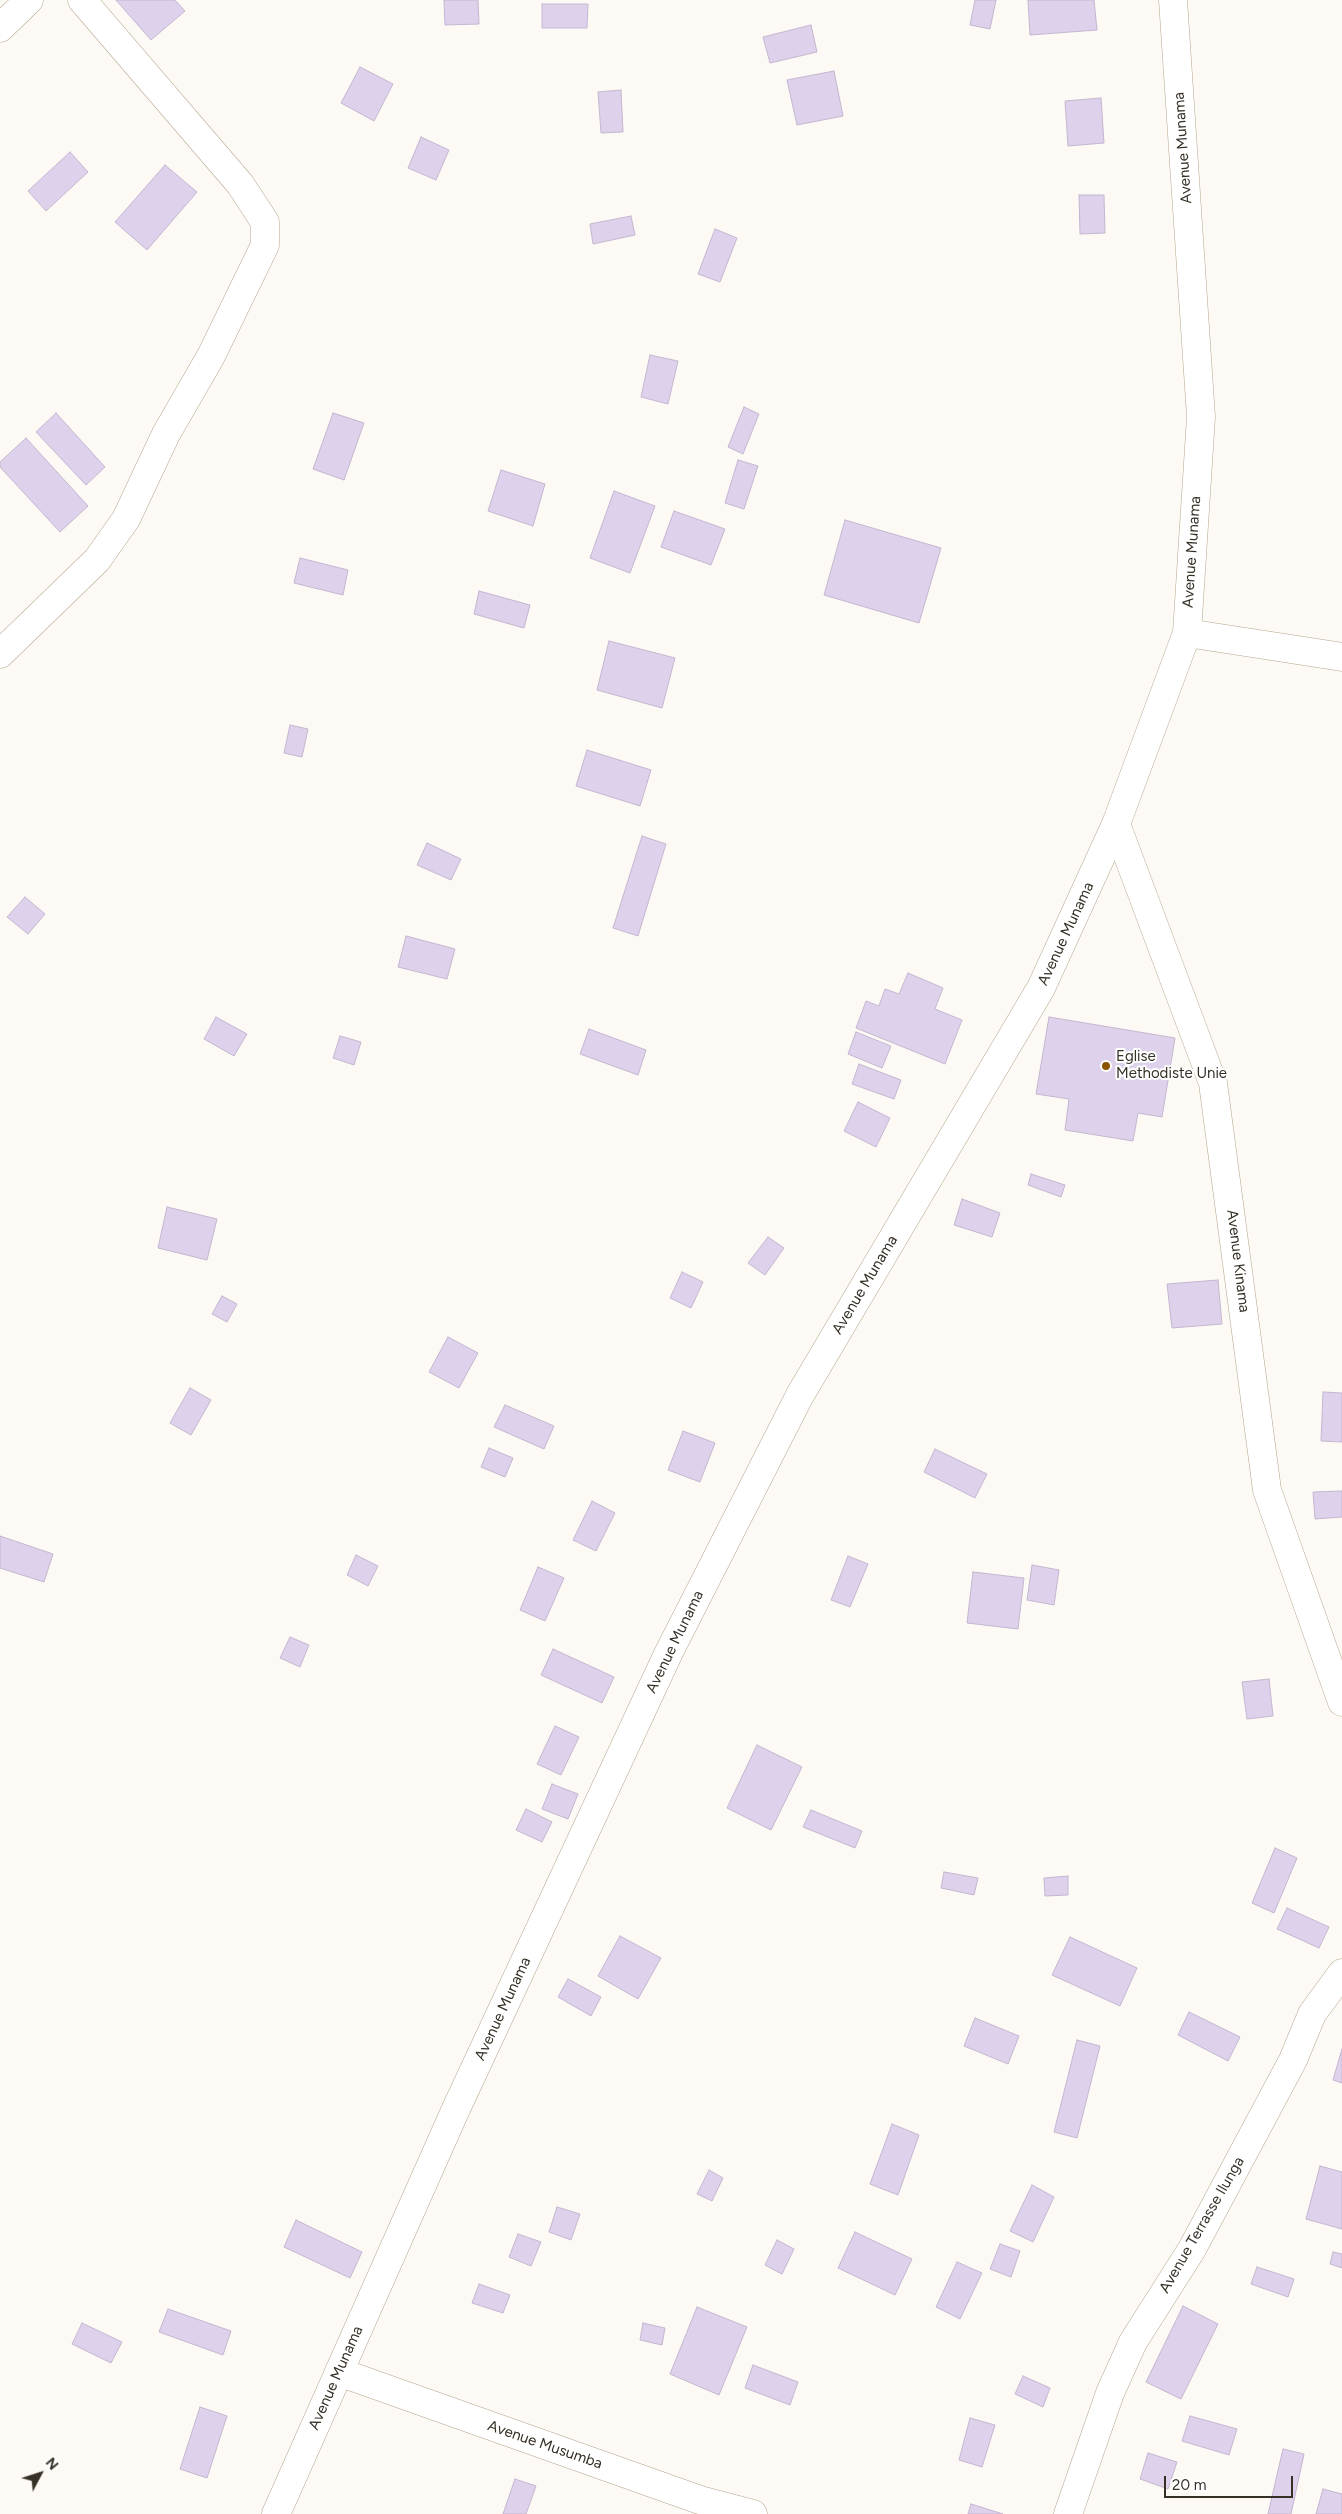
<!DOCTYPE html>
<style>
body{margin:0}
#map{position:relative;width:1342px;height:2514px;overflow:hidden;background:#fdf9f4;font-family:Figtree,sans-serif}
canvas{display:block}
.north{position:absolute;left:15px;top:2449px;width:50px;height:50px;-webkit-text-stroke:4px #fff;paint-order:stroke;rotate:50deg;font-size:14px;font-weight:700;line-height:20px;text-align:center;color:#363026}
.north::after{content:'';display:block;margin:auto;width:18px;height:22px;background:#363026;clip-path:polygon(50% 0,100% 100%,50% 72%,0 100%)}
.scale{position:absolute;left:1164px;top:2476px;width:129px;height:22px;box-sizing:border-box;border:2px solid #363026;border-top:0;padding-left:6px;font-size:15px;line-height:18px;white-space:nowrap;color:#363026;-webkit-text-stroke:4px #fff;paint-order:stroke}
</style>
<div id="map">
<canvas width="1342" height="2514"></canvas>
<div class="north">N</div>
<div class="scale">20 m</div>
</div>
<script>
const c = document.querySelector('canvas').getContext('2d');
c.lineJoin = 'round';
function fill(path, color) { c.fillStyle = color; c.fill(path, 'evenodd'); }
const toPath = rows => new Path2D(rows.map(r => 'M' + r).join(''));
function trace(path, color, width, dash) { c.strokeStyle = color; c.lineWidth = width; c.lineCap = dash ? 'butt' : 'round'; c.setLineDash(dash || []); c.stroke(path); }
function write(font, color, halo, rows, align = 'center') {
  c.font = font + ' Figtree,sans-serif'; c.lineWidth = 4; c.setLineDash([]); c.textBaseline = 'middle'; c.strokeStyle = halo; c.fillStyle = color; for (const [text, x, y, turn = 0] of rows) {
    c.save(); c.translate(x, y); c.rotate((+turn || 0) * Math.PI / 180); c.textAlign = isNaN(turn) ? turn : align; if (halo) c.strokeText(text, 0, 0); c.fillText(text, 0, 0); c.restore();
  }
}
const building = toPath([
 [116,0,175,0,185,11,151,40,116,0],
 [444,0,478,0,479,24,445,25,444,0],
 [975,0,996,0,990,29,970,25,975,0],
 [1028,0,1094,0,1097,30,1030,35,1028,0],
 [542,4,588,4,587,28,542,28,542,4],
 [811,25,817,52,770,63,763,37,811,25],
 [360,67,393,84,374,121,341,103,360,67],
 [834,71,843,116,797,125,787,80,834,71],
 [621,90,623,132,601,133,598,92,621,90],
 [1101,98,1104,143,1068,146,1065,101,1101,98],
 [421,137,449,150,436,180,408,168,421,137],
 [70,152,88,172,46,211,28,191,70,152],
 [165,165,197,192,147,250,115,222,165,165],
 [1079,195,1104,195,1105,233,1080,234,1079,195],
 [631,216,635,235,593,244,590,224,631,216],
 [715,229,737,238,720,282,698,274,715,229],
 [650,355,678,361,668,404,641,397,650,355],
 [744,407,759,414,743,454,728,447,744,407],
 [56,413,105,467,86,485,36,432,56,413],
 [333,413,364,423,344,480,313,469,333,413],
 [26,438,88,506,60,532,0,467,0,462,26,438],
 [738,460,758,466,744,509,725,503,738,460],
 [501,470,545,484,533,526,488,511,501,470],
 [614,491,655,506,630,573,590,558,614,491],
 [674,511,725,529,711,565,661,547,674,511],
 [845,520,941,548,919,623,824,595,845,520],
 [300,558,348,570,343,595,294,583,300,558],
 [479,591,530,605,524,628,474,614,479,591],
 [609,641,675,658,662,708,597,690,609,641],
 [290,725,308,729,302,757,284,753,290,725],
 [587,750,651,770,640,806,576,786,587,750],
 [642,836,666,844,638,936,613,928,642,836],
 [427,843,461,859,451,880,417,865,427,843],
 [25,897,45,914,28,934,7,917,25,897],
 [406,936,455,949,447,979,398,967,406,936],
 [908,973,943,988,935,1009,962,1020,945,1064,856,1028,866,1001,879,1006,885,989,899,994,908,973],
 [216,1017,247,1034,234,1056,204,1039,216,1017],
 [1049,1017,1175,1038,1162,1117,1138,1113,1133,1141,1065,1130,1069,1099,1036,1094,1049,1017],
 [589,1029,646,1050,638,1075,580,1054,589,1029],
 [856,1032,891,1046,882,1068,848,1054,856,1032],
 [340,1036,361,1042,354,1065,333,1058,340,1036],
 [859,1064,901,1080,894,1099,852,1084,859,1064],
 [858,1102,890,1118,876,1147,844,1131,858,1102],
 [1031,1174,1065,1185,1061,1197,1028,1185,1031,1174],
 [962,1199,1000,1213,992,1237,954,1225,962,1199],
 [167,1207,217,1219,207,1260,158,1248,167,1207],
 [768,1237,784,1248,765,1275,748,1263,768,1237],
 [682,1272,703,1282,691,1308,670,1298,682,1272],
 [1218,1280,1222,1324,1172,1328,1167,1284,1218,1280],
 [222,1296,237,1304,227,1322,212,1314,222,1296],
 [448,1337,478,1353,459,1388,429,1372,448,1337],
 [190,1388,211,1400,191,1435,170,1423,190,1388],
 [1323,1392,1342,1393,1342,1442,1321,1441,1323,1392],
 [505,1405,554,1426,544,1449,494,1427,505,1405],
 [683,1431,715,1443,700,1482,668,1470,683,1431],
 [489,1448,513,1458,505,1477,481,1467,489,1448],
 [935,1449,987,1474,975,1498,924,1472,935,1449],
 [1342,1491,1342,1517,1315,1519,1313,1492,1342,1491],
 [592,1501,615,1513,596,1551,573,1540,592,1501],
 [0,1536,53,1554,44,1582,0,1568,0,1536],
 [356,1555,378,1566,368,1586,347,1575,356,1555],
 [848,1556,868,1564,850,1607,831,1600,848,1556],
 [1032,1565,1059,1570,1054,1605,1027,1600,1032,1565],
 [538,1567,564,1578,545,1621,520,1610,538,1567],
 [973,1572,1024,1578,1018,1629,967,1623,973,1572],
 [290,1637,309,1645,300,1667,280,1658,290,1637],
 [553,1649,614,1677,602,1703,541,1675,553,1649],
 [1269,1679,1273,1716,1247,1719,1242,1682,1269,1679],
 [555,1726,579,1737,561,1775,537,1764,555,1726],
 [757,1745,802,1767,771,1830,727,1808,757,1745],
 [552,1784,578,1794,568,1819,542,1809,552,1784],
 [526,1809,552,1822,542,1842,516,1830,526,1809],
 [811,1810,862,1831,855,1848,803,1827,811,1810],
 [1275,1848,1297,1858,1274,1913,1252,1903,1275,1848],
 [944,1872,978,1878,974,1895,941,1888,944,1872],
 [1068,1876,1068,1895,1045,1896,1044,1878,1068,1876],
 [1287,1908,1329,1927,1319,1948,1277,1929,1287,1908],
 [620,1936,661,1958,638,1999,598,1976,620,1936],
 [1070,1937,1137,1968,1120,2006,1052,1975,1070,1937],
 [568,1979,601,1997,591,2016,558,1997,568,1979],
 [1189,2012,1240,2037,1228,2061,1178,2035,1189,2012],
 [975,2018,1019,2036,1008,2064,964,2046,975,2018],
 [1077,2040,1100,2046,1077,2138,1054,2132,1077,2040],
 [1342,2049,1342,2083,1333,2080,1342,2049],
 [892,2124,919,2135,898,2195,870,2184,892,2124],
 [1320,2166,1342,2172,1342,2229,1306,2219,1320,2166],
 [709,2170,723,2178,712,2201,697,2194,709,2170],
 [1032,2185,1054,2197,1033,2242,1010,2231,1032,2185],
 [557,2207,580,2214,571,2240,549,2232,557,2207],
 [296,2220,362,2252,350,2278,284,2247,296,2220],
 [855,2232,912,2259,895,2295,838,2268,855,2232],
 [518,2234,541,2242,531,2266,509,2257,518,2234],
 [777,2240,794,2249,782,2274,765,2265,777,2240],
 [1000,2244,1020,2251,1011,2277,990,2269,1000,2244],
 [1333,2252,1342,2254,1342,2268,1330,2264,1333,2252],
 [957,2262,982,2273,960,2319,936,2307,957,2262],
 [1257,2267,1294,2279,1288,2297,1251,2284,1257,2267],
 [479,2284,510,2295,503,2313,472,2303,479,2284],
 [1183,2306,1218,2324,1181,2399,1146,2382,1183,2306],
 [697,2307,747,2327,719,2395,670,2374,697,2307],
 [168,2309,231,2331,223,2355,159,2332,168,2309],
 [82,2323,122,2342,111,2363,72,2344,82,2323],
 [643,2323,665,2328,662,2345,640,2340,643,2323],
 [753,2365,798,2382,790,2405,745,2388,753,2365],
 [1023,2376,1050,2388,1043,2407,1015,2394,1023,2376],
 [200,2407,227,2416,207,2478,180,2469,200,2407],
 [1190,2416,1237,2429,1229,2455,1182,2441,1190,2416],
 [970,2418,995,2425,982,2467,959,2460,970,2418],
 [1283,2449,1304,2454,1291,2514,1268,2514,1283,2449],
 [1148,2453,1177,2462,1168,2489,1140,2479,1148,2453],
 [515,2479,536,2486,526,2514,503,2514,515,2479],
 [1323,2489,1342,2494,1342,2514,1316,2514,1323,2489],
 [971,2504,1003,2514,968,2514,971,2504]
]);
const street = toPath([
 [0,28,29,0],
 [1187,633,1342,657],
 [0,654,97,560,126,519,166,434,211,356,265,245,265,222,240,184,82,0],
 [1116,824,1213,1083,1267,1490,1342,1702],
 [339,2372,700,2500,753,2514],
 [1068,2514,1110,2393,1133,2342,1192,2249,1293,2060,1312,2014,1342,1973]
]);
const secondary = toPath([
 [276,2514,455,2111,669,1652,800,1395,1041,988,1116,824,1187,633,1201,417,1173,0]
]);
const markers = [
 [1106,1066,5,"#8a5404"]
];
const streetNames = [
 ["Avenue Munama",1183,148,-94],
 ["Avenue Munama",1192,552,-86],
 ["Avenue Munama",1066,934,-65],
 ["Avenue Kinama",1238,1261,83],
 ["Avenue Munama",865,1285,-59],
 ["Avenue Munama",675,1642,-64],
 ["Avenue Munama",503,2009,-65],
 ["Avenue Terrasse Ilunga",1202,2225,-60],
 ["Avenue Munama",336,2378,-66],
 ["Avenue Musumba",545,2445,19]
];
const poiNames = [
 ["Eglise",1116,1057],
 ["Methodiste Unie",1116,1074]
];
fill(building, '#ded1eb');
trace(building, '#c3b7d0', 1);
trace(street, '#b6a68e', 29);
trace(secondary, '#b6a68e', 29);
trace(street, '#fff', 28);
trace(secondary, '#fff', 28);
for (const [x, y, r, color] of markers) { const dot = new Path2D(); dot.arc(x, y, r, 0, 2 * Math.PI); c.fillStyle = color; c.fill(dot); trace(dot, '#fff', 2); }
write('15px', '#363026', '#fff', streetNames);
write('15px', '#363026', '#fff', poiNames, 'left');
</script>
